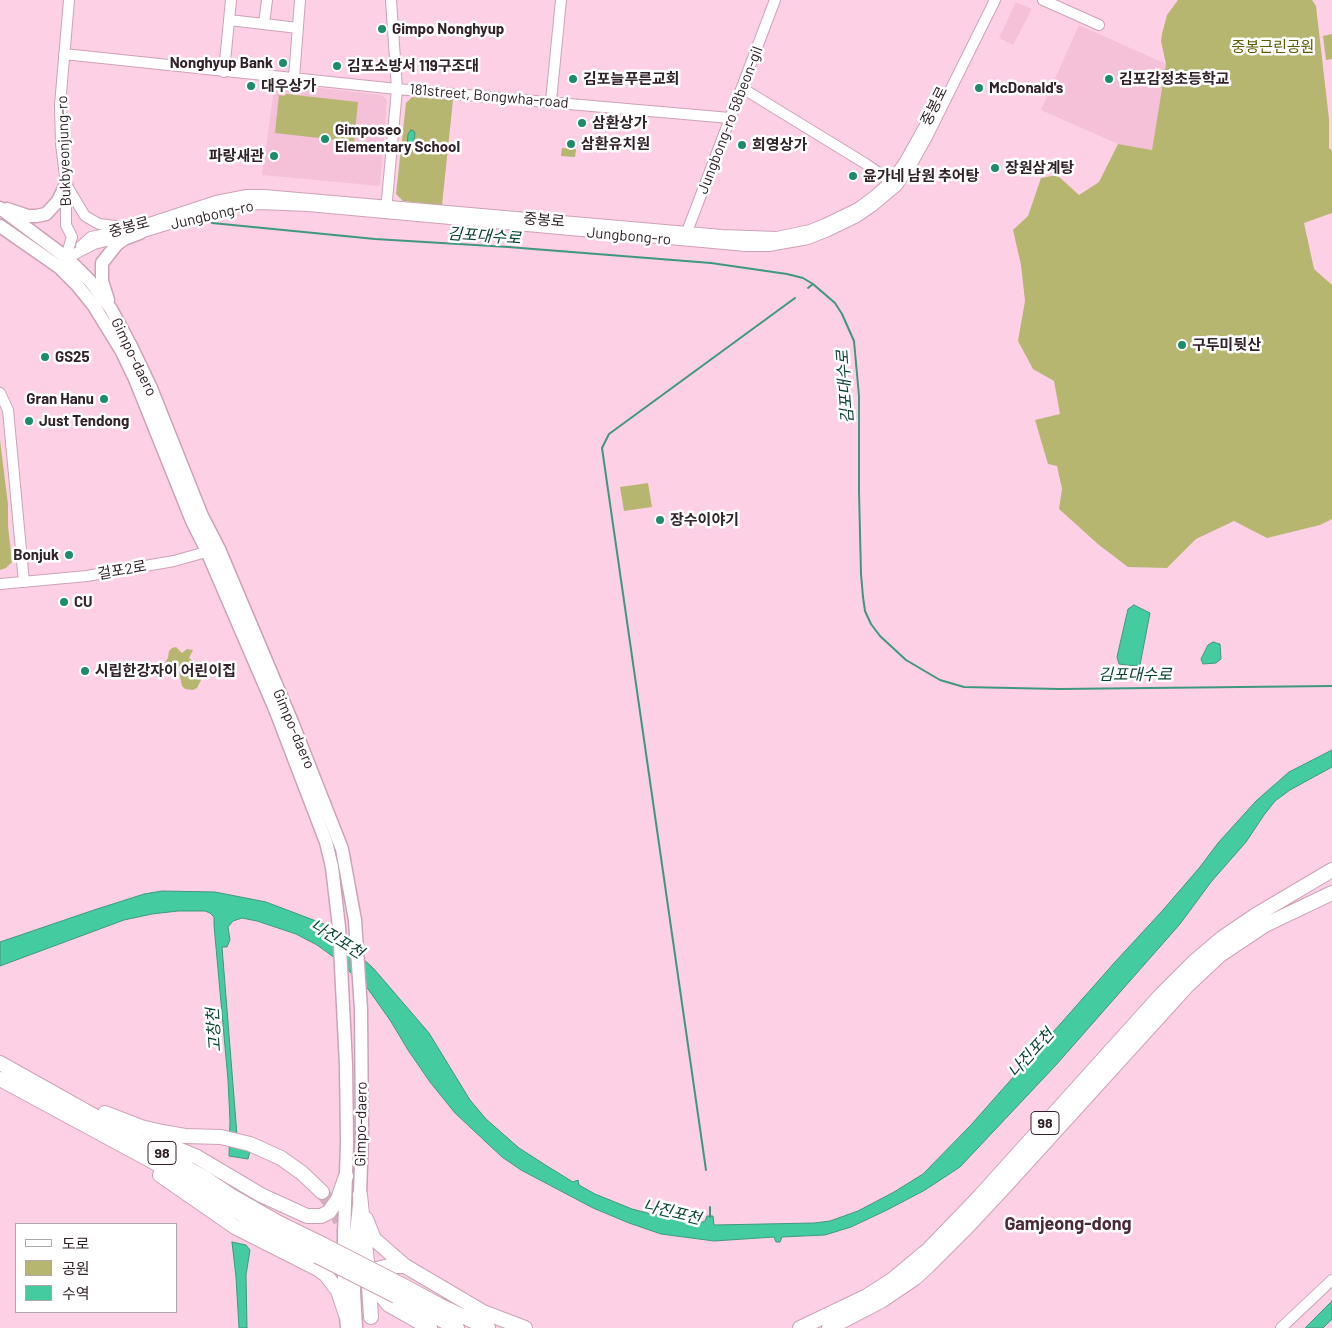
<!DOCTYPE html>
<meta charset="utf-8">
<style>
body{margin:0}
#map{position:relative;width:1332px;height:1328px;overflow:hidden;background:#fdd0e6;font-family:Barlow,"Noto Sans KR",sans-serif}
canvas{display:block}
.legend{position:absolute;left:15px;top:1223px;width:162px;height:90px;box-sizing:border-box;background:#fff;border:1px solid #ada7aa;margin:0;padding:6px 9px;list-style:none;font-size:15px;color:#32222a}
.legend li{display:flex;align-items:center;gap:10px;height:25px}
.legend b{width:25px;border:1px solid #ada7aa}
</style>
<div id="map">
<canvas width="1332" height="1328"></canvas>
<ul class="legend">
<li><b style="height:6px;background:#fff"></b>도로</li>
<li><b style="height:14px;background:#b7b671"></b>공원</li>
<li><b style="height:14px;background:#44cba0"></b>수역</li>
</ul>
</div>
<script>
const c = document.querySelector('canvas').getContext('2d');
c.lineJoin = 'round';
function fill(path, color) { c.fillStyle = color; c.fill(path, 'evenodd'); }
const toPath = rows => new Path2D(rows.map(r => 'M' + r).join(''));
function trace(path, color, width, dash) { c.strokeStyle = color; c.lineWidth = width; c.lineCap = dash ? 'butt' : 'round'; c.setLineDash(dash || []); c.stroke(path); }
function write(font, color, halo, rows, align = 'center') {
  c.font = font + ' Barlow,"Noto Sans KR",sans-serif'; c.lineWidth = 5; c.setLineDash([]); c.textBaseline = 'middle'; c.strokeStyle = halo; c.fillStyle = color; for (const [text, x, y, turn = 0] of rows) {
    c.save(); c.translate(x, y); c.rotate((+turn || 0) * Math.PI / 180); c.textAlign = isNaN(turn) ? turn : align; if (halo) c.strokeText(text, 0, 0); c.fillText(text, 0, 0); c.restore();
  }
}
const built = toPath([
 [1016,2,1032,9,1013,45,999,38],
 [1079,25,1166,64,1152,150,1118,144,1041,110],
 [275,83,382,95,387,101,380,186,262,175]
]);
const green = toPath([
 [1178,0,1312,0,1316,6,1329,119,1329,148,1332,151,1332,213,1304,223,1314,269,1332,285,1332,519,1320,525,1267,538,1234,521,1196,539,1167,568,1128,567,1099,545,1059,509,1062,489,1057,466,1048,464,1035,420,1060,414,1054,381,1033,369,1018,341,1025,301,1021,265,1013,230,1028,216,1041,178,1057,175,1079,195,1099,182,1118,144,1152,150,1166,64,1161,41,1162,34,1167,15],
 [1332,34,1332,59,1326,60,1323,36],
 [286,94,358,102,354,142,275,133,279,95,285,96],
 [412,97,453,100,442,205,403,201,396,194,406,103],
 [562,148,576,149,575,157,561,156],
 [0,440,8,504,8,526,12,562,6,568,0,570],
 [648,483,652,507,624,511,620,487],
 [176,647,182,653,187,649,193,650,189,658,196,663,201,680,197,688,193,690,185,689,182,686,177,662,173,662,166,669,165,663,168,658,169,651,172,648]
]);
const water = toPath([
 [411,130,414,131,415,134,413,146,410,148,407,146,408,134,411,130],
 [1134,605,1150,613,1140,665,1136,666,1119,664,1117,657,1128,609,1134,605],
 [1213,642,1220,644,1221,659,1216,663,1203,664,1201,659,1208,645,1213,642],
 [1332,750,1332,767,1290,790,1275,801,1264,815,1246,842,1211,882,1180,924,1056,1065,960,1167,925,1190,887,1210,851,1227,825,1235,782,1237,780,1242,776,1242,774,1237,714,1241,661,1234,629,1223,593,1208,521,1170,502,1157,455,1113,430,1082,408,1050,390,1020,368,989,335,958,317,945,296,934,257,921,242,918,233,921,228,927,230,940,227,947,222,947,237,1135,250,1151,248,1159,229,1156,230,1121,228,1080,214,925,214,917,210,913,205,911,178,911,152,914,124,920,0,966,0,942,94,910,144,894,162,891,215,892,266,902,324,924,344,941,374,969,429,1033,470,1100,486,1119,519,1148,547,1166,573,1182,578,1180,579,1185,595,1194,632,1209,651,1214,703,1222,705,1221,707,1216,713,1216,714,1225,814,1223,830,1221,858,1211,894,1192,923,1174,970,1126,1115,962,1163,910,1200,867,1218,843,1256,801,1289,772,1332,750],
 [232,1242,246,1245,250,1250,246,1275,247,1328,239,1328,236,1277,232,1242],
 [1332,1301,1332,1319,1323,1328,1305,1328,1332,1301]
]);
const stream = toPath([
 [212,223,375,239,508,247,711,263,787,274,803,278,813,284,835,303,842,314,854,341,859,396,859,492,861,574,863,597,865,611,871,624,880,636,906,660,940,680,964,687,1059,689,1332,686],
 [808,288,813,284],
 [706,1170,602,448,609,434,795,298],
 [710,1207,710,1217]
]);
const highwayTunnel = toPath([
 [322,1192,335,1209,345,1234],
 [356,1274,365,1314]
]);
const minor = toPath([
 [1043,0,1099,25],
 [229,20,298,28],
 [264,24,267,0],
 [64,54,397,89,730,118],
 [224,72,231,0],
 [294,78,300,0],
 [742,88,866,164,896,185],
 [551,101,561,0],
 [67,186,85,216,99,224,123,227],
 [386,211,397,89,391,0],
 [685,237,775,0],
 [81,246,91,237,134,228,216,201,247,195,264,195,722,235,777,237,810,230,825,224,858,208,874,196,891,181,905,161,928,120],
 [67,258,94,244,140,233,209,212,246,205,260,204,308,206,746,246,769,246,808,239,828,231,857,217,873,206,897,186,913,162,927,137,995,0],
 [65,260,72,237,66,225,66,184,61,144,60,105,69,0],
 [0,393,8,410,24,582],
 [0,584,87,576,174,561,213,550],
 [1281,1328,1332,1280]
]);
const major = toPath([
 [0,208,67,258,90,281,111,309,131,346,151,388,202,516,219,549,292,722,342,849,355,920,361,1009,362,1134,360,1195,355,1243,354,1292,356,1328],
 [7,209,28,216,36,216,46,214,58,201,66,184],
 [0,226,59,267,77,285,94,306,121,350,135,379,192,521,206,549,275,709,326,842,332,867,339,927,346,1065,347,1143,344,1236,344,1290,347,1328],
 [108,300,102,281,102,263,117,244,124,239,140,233]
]);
const highway = toPath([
 [0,1063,205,1178,230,1195,279,1223,324,1245],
 [0,1079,198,1186,260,1226,317,1256],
 [105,1113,141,1127,162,1132,185,1136,221,1137,250,1144,281,1158,302,1173,322,1192],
 [149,1137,197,1157,261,1195,307,1216,321,1216,329,1212,338,1199,346,1176],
 [160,1175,235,1227,318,1269,326,1275,338,1291,346,1315],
 [360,1195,368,1271,371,1317],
 [366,1219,374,1239,405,1266],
 [340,1266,355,1249],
 [378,1279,380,1294,389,1305,430,1328],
 [402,1285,439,1305,488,1328],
 [344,1290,354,1279,369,1271,389,1266,405,1266,483,1312,525,1328],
 [396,1296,457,1328],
 [800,1328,867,1296,892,1280,927,1251,980,1196,1160,996,1195,961,1222,938,1256,915,1332,870],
 [829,1328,881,1301,915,1278,929,1265,969,1225,1009,1182,1186,987,1220,955,1265,925,1332,893]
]);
const highwayBridge = toPath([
 [324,1245,402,1285],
 [317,1256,396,1296]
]);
const markers = [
 [382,29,5,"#1d8c6b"],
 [283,63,5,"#1d8c6b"],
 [337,66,5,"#1d8c6b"],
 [573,79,5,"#1d8c6b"],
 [1109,79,5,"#1d8c6b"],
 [251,86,5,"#1d8c6b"],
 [979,88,5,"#1d8c6b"],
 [582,123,5,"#1d8c6b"],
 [325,139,5,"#1d8c6b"],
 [571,144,5,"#1d8c6b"],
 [742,145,5,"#1d8c6b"],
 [274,156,5,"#1d8c6b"],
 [995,168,5,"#1d8c6b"],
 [853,176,5,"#1d8c6b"],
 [1182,345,5,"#1d8c6b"],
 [45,357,5,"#1d8c6b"],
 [104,399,5,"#1d8c6b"],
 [29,421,5,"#1d8c6b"],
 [660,520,5,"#1d8c6b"],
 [69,555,5,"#1d8c6b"],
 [64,602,5,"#1d8c6b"],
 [85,671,5,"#1d8c6b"]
];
const shields = [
 [1045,1123,28],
 [162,1153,28]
];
const shieldNames = [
 ["98",1045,1123],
 ["98",162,1153]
];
const poiNames = [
 ["Gimpo Nonghyup",392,29],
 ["Nonghyup Bank",273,63,"right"],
 ["김포소방서 119구조대",347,66],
 ["김포늘푸른교회",583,79],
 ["김포감정초등학교",1119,79],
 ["대우상가",261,86],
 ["McDonald's",989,88],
 ["삼환상가",592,123],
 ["Gimposeo",335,130],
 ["Elementary School",335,147],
 ["삼환유치원",581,144],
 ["희영상가",752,145],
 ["파랑새관",264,156,"right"],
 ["장원삼계탕",1005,168],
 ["윤가네 남원 추어탕",863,176],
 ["구두미뒷산",1192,345],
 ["GS25",55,357],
 ["Gran Hanu",94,399,"right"],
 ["Just Tendong",39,421],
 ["장수이야기",670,520],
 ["Bonjuk",59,555,"right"],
 ["CU",74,602],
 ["시립한강자이 어린이집",95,671]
];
const parkNames = [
 ["중봉근린공원",1273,47]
];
const streetNames = [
 ["181street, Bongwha-road",489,96,5],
 ["중봉로",934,106,-64],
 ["Jungbong-ro 58beon-gil",730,120,-69],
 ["Bukbyeonjung-ro",64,151,-92],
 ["Jungbong-ro",212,215,-13],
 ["중봉로",544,220,5],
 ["중봉로",129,227,-15],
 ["Jungbong-ro",629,236,5],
 ["Gimpo-daero",134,357,64],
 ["걸포2로",122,570,-10],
 ["Gimpo-daero",294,729,67],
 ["Gimpo-daero",361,1124,-89]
];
const waterNames = [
 ["김포대수로",484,236,4],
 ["김포대수로",845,387,-94],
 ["김포대수로",1135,675],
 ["나진포천",337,939,32],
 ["고창천",214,1030,-94],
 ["나진포천",1031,1053,-48],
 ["나진포천",672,1212,14]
];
const quarterNames = [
 ["Gamjeong-dong",1068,1224]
];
fill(built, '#f4c1d9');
fill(green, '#b7b671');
fill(water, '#44cba0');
trace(water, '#3f987d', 1);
trace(stream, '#3f987d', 2);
trace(highwayTunnel, '#d4adc0', 14, [14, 7]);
trace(minor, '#cda2b7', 12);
trace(major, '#cda2b7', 15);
trace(highway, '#cda2b7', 16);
trace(minor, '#fff', 10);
trace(major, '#fff', 12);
trace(highway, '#fff', 14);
trace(highwayBridge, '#cda2b7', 16, []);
trace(highwayBridge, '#fff', 14);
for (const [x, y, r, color] of markers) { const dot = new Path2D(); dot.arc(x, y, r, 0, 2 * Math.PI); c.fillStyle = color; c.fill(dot); trace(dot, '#fff', 2); }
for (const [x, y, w] of shields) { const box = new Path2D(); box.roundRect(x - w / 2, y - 11.5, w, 23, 4); c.fillStyle = '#fff'; c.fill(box); trace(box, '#32222a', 1); }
write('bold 14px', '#32222a', null, shieldNames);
write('bold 15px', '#32222a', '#fff', poiNames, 'left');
write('15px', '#5d5a00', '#fff', parkNames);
write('15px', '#32222a', '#fff', streetNames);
write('italic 16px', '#0a4433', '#fff', waterNames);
write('bold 18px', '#4b293b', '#fff', quarterNames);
</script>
